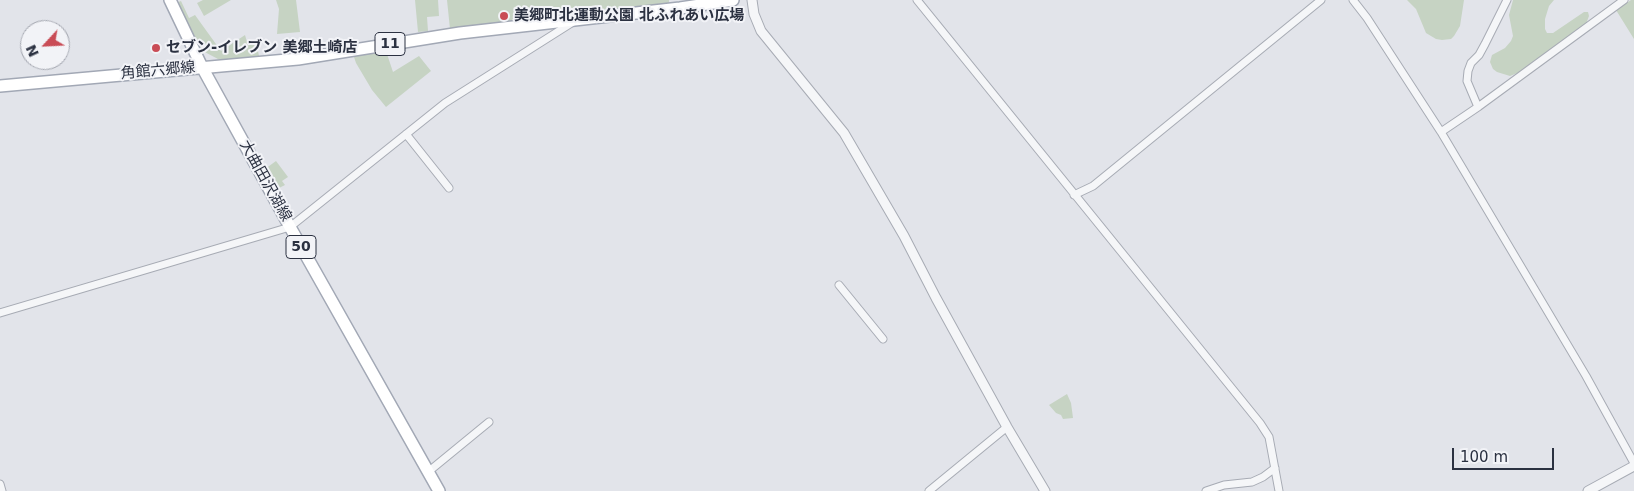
<!DOCTYPE html>
<meta charset="utf-8">
<style>
body{margin:0}
#map{position:relative;width:1634px;height:491px;overflow:hidden;background:#e2e4ea;font-family:"DejaVu Sans",sans-serif}
canvas{display:block}
.north{position:absolute;left:20px;top:20px;width:50px;height:50px;box-sizing:border-box;background:#f2f3f7;border:1px solid #a2a5ae;border-radius:50%;rotate:245deg;font-size:14px;font-weight:700;line-height:20px;text-align:center;color:#2b3141}
.north::after{content:'';display:block;margin:auto;width:18px;height:22px;background:#c94c56;clip-path:polygon(50% 0,100% 100%,50% 72%,0 100%)}
.scale{position:absolute;left:1452px;top:448px;width:102px;height:22px;box-sizing:border-box;border:2px solid #2b3141;border-top:0;padding-left:6px;font-size:15px;line-height:18px;white-space:nowrap;color:#2b3141;-webkit-text-stroke:4px #f2f3f7;paint-order:stroke}
</style>
<div id="map">
<canvas width="1634" height="491"></canvas>
<div class="north">N</div>
<div class="scale">100 m</div>
</div>
<script>
const c = document.querySelector('canvas').getContext('2d');
c.lineJoin = 'round';
function fill(path, color) { c.fillStyle = color; c.fill(path, 'evenodd'); }
const toPath = rows => new Path2D(rows.map(r => 'M' + r).join(''));
function trace(path, color, width, dash) { c.strokeStyle = color; c.lineWidth = width; c.lineCap = dash ? 'butt' : 'round'; c.setLineDash(dash || []); c.stroke(path); }
function write(font, color, halo, rows, align = 'center') {
  c.font = font + ' "DejaVu Sans","Noto Sans JP",sans-serif'; c.lineWidth = 4; c.setLineDash([]); c.textBaseline = 'middle'; c.strokeStyle = halo; c.fillStyle = color; for (const [text, x, y, turn = 0] of rows) {
    c.save(); c.translate(x, y); c.rotate((+turn || 0) * Math.PI / 180); c.textAlign = isNaN(turn) ? turn : align; if (halo) c.strokeText(text, 0, 0); c.fillText(text, 0, 0); c.restore();
  }
}
const green = toPath([
 [203,0,231,0,204,16,197,3],
 [276,0,296,0,300,32,277,34,279,9],
 [415,0,438,0,439,16,427,17,428,31,418,32],
 [447,0,669,0,669,4,450,29],
 [1407,0,1464,0,1460,26,1454,36,1451,39,1442,40,1436,39,1426,33,1416,9],
 [1513,0,1554,0,1549,6,1545,19,1545,29,1547,33,1553,33,1584,12,1588,12,1589,16,1586,24,1520,72,1510,76,1497,72,1493,69,1490,62,1492,55,1505,48,1511,41,1513,36,1509,15],
 [1631,0,1634,0,1634,39,1616,10],
 [181,1,189,18,195,15,221,51,245,35,247,42,256,41,259,56,223,61,218,59,199,49,176,3],
 [385,48,393,72,419,56,431,71,386,107,372,90,356,63,353,54],
 [276,161,288,177,282,181,285,185,275,190,265,169],
 [1067,394,1071,403,1073,418,1063,419,1061,415,1056,413,1049,405]
]);
const minor = toPath([
 [917,0,1260,423,1269,437,1279,491],
 [1353,0,1367,18,1441,132,1586,376,1634,463],
 [1478,107,1467,81,1468,71,1471,63,1479,55,1485,44,1507,0],
 [1441,132,1478,107,1624,0],
 [406,134,449,188],
 [1074,195,1093,186,1321,0],
 [839,285,883,339],
 [0,313,290,227,445,103,573,22],
 [428,472,489,422],
 [0,484,2,491],
 [929,491,1007,427],
 [1206,491,1224,485,1252,482,1263,477,1275,468]
]);
const tertiary = toPath([
 [752,0,754,14,761,31,844,133,904,236,936,298,1007,427,1045,491],
 [1588,491,1634,466]
]);
const primary = toPath([
 [170,0,202,67,290,227,439,491],
 [0,86,298,59,460,33,680,8,733,0]
]);
const markers = [
 [504,16,5,"#c94c56"],
 [156,48,5,"#c94c56"]
];
const shields = [
 [390,44,30],
 [301,247,30]
];
const shieldNames = [
 ["11",390,44],
 ["50",301,247]
];
const poiNames = [
 ["美郷町北運動公園 北ふれあい広場",514,16],
 ["セブン-イレブン 美郷土崎店",166,48]
];
const streetNames = [
 ["角館六郷線",158,71,-5],
 ["大曲田沢湖線",265,181,61]
];
fill(green, '#c6d3c3');
trace(minor, '#a7abb4', 9);
trace(tertiary, '#a7abb4', 11);
trace(primary, '#a2a8b5', 14);
trace(minor, '#f5f6f8', 7);
trace(tertiary, '#f5f6f8', 9);
trace(primary, '#fff', 11);
for (const [x, y, r, color] of markers) { const dot = new Path2D(); dot.arc(x, y, r, 0, 2 * Math.PI); c.fillStyle = color; c.fill(dot); trace(dot, '#f2f3f7', 2); }
for (const [x, y, w] of shields) { const box = new Path2D(); box.roundRect(x - w / 2, y - 11.5, w, 23, 4); c.fillStyle = '#f2f3f7'; c.fill(box); trace(box, '#2b3141', 1); }
write('bold 14px', '#2b3141', null, shieldNames);
write('bold 15px', '#2b3141', '#f2f3f7', poiNames, 'left');
write('15px', '#2b3141', '#f2f3f7', streetNames);
</script>
